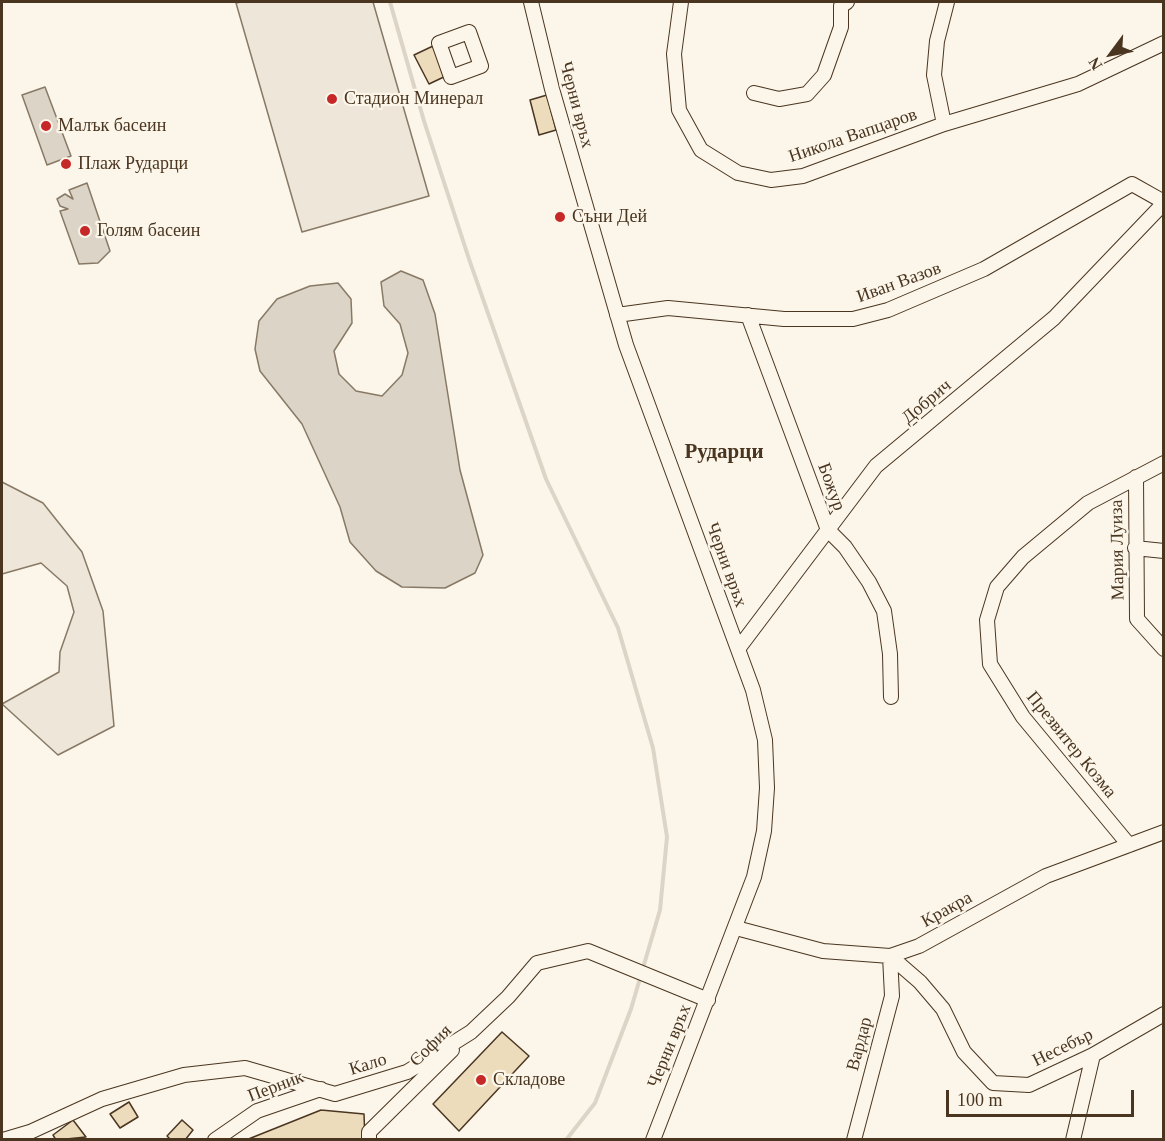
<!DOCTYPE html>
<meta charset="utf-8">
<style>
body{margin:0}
#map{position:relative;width:1165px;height:1141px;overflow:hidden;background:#fbf6e9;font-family:"Times New Roman",serif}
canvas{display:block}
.frame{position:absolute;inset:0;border:3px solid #4a3520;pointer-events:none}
.north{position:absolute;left:1081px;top:24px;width:60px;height:60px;-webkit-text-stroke:4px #fbf6e9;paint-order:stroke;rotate:238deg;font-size:16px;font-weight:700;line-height:24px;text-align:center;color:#4a3520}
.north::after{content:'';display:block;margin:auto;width:21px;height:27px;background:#4a3520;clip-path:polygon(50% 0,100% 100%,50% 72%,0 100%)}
.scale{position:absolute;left:946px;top:1090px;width:188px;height:27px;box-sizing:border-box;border:3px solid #4a3520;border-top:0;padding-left:8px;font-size:18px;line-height:21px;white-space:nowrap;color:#4a3520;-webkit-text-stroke:4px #fbf6e9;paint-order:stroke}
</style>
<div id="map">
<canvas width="1165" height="1141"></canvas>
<div class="frame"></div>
<div class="north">N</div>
<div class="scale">100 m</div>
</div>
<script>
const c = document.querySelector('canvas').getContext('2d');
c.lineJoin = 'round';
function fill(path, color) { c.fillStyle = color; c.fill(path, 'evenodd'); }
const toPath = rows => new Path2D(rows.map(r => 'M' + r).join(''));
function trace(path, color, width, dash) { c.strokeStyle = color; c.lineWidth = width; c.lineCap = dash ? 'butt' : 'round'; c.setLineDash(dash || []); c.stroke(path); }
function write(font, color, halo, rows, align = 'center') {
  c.font = font + ' "Times New Roman",serif'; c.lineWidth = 4.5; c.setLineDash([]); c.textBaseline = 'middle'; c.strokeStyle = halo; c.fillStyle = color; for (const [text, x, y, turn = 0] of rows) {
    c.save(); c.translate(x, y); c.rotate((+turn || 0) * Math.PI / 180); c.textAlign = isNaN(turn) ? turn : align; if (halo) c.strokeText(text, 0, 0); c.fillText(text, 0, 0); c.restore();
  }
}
const green = toPath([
 [241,2,373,2,429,196,302,232,236,3,241,2],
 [2,482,43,503,82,552,103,611,114,726,58,755,2,704,59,672,60,652,74,612,67,586,41,563,2,574,2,482]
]);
const water = toPath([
 [45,87,71,156,47,165,22,95,45,87],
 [87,183,110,251,98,263,79,264,60,211,68,209,60,206,57,199,65,194,73,199,69,190,87,183],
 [401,271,423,280,435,314,460,470,483,555,475,573,445,588,402,587,376,571,350,542,340,507,302,424,260,371,255,349,259,321,277,299,310,286,338,283,351,299,352,323,334,351,339,374,356,391,382,396,402,375,408,353,400,324,384,306,381,282,401,271]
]);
const stream = toPath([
 [390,2,424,121,469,259,546,479,618,628,653,748,667,837,660,910,631,1009,595,1103,566,1140]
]);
const building = toPath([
 [433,46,448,75,429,84,414,55,433,46],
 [547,95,556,130,539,135,530,100,547,95],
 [502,1032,529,1056,459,1131,433,1104,502,1032],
 [129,1102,138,1117,120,1128,110,1114,129,1102],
 [321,1110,364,1114,365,1140,246,1140,321,1110],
 [73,1120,86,1137,56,1140,53,1135,73,1120],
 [182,1120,193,1130,185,1140,171,1140,167,1136,182,1120]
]);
const minor = toPath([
 [531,2,552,89,626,345,753,690,765,740,767,788,764,831,754,877,653,1140],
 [681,2,674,54,679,110,701,150,738,173,771,180,803,176,944,124,1078,84,1164,43],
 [469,32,481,66,451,77,439,43,469,32],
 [754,93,779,99,807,94,824,75,841,27,841,6,847,2],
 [944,124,934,75,937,41,947,2],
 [617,315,668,308,784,319,853,319,888,310,984,269,1132,184,1164,202],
 [748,315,828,530,845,547,869,582,884,611,890,654,891,697],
 [1136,477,1137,619,1164,649],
 [1135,548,1164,551],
 [738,649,876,466,1054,318,1164,203],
 [1129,845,1023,717,990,664,987,620,997,587,1023,557,1088,503,1164,463],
 [736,928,823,951,890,956,919,946,1046,876,1164,832],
 [890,956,920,982,943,1009,964,1052,993,1083,1029,1085,1093,1055,1164,1014],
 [3,1140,30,1132,102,1099,184,1075,245,1068,335,1094,407,1072,471,1032,508,997,537,963,588,951,708,1000],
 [215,1140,257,1111,321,1089],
 [369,1140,369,1132,452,1050],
 [854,1140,892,996,890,956],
 [1073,1140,1093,1055]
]);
const markers = [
 [332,99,6,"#c62828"],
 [46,126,6,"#c62828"],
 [66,164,6,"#c62828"],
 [560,217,6,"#c62828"],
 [85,231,6,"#c62828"],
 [481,1080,6,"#c62828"]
];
const poiNames = [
 ["Стадион Минерал",344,99],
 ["Малък басеин",58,126],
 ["Плаж Рударци",78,164],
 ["Съни Дей",572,217],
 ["Голям басеин",97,231],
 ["Складове",493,1080]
];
const streetNames = [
 ["Черни връх",576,105,75],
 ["Никола Вапцаров",853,136,-19],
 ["Иван Вазов",899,283,-20],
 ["Добрич",927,402,-40],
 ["Божур",831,487,70],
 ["Мария Луиза",1118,550,-91],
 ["Черни връх",726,565,70],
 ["Презвитер Козма",1071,745,51],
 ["Кракра",947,910,-29],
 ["Вардар",860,1044,-75],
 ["София",431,1046,-45],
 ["Черни връх",670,1046,-68],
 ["Несебър",1063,1048,-26],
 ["Кало",368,1065,-17],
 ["Перник",276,1087,-21]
];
const quarterNames = [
 ["Рударци",724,453]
];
fill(green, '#ede6d9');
trace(green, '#887966', 1.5);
fill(water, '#dcd4c6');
trace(water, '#887966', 1.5);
trace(stream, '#dcd4c6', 4);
fill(building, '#ecdcbc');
trace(building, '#4a3520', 1.5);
trace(minor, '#4a3520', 16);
trace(minor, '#fbf6e9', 14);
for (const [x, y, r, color] of markers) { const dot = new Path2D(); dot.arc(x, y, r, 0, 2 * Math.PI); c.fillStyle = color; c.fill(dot); trace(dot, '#fbf6e9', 2); }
write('18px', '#4a3520', '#fbf6e9', poiNames, 'left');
write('18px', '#4a3520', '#fbf6e9', streetNames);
write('bold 21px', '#4a3520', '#fbf6e9', quarterNames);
</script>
